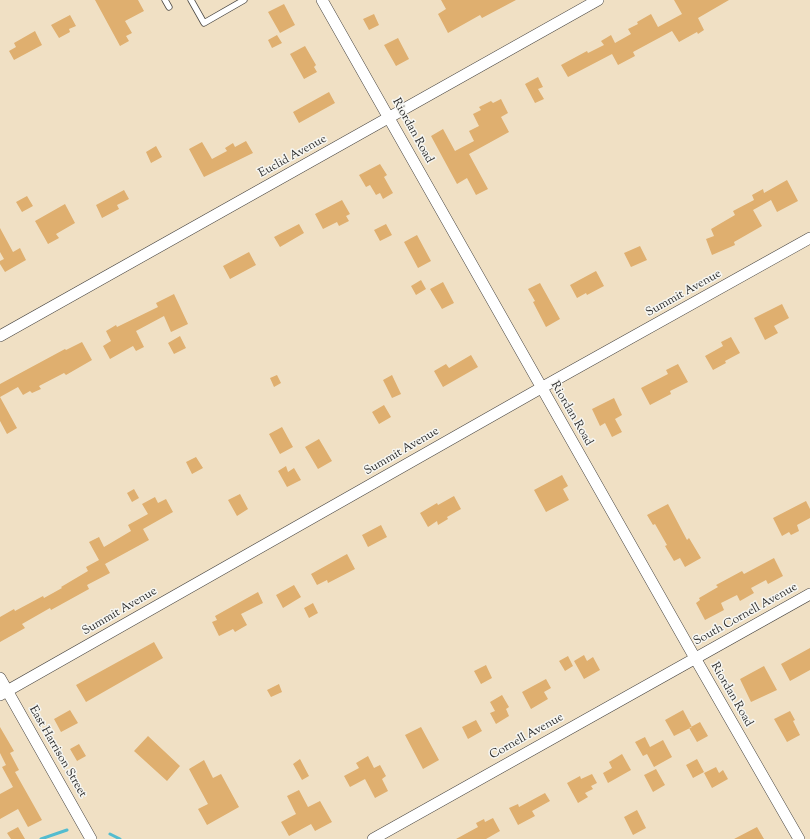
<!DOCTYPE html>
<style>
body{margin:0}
canvas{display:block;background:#f0e0c4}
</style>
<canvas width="810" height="839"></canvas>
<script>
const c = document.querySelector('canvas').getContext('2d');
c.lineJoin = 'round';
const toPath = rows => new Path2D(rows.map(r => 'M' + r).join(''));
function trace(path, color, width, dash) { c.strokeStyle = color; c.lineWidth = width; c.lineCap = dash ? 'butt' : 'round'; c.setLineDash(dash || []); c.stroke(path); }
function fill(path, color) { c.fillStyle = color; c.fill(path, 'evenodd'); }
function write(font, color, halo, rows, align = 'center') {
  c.font = font + ' "Sorts Mill Goudy",serif'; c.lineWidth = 3; c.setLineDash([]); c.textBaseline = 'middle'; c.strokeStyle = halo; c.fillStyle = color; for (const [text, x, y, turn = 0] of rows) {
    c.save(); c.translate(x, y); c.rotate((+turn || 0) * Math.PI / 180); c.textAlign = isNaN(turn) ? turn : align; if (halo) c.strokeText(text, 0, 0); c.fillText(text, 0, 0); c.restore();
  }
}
const stream = toPath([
 [110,834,120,839],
 [41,839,67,830]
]);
const building = toPath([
 [95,0,138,0,144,11,125,21,132,33,126,36,129,41,120,46],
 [441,0,516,0,482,18,480,15,448,33,438,14,446,9],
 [674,0,729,0,698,18,704,30,698,34,697,32,679,42,672,31,633,52,635,56,618,65,612,54,568,77,561,65,587,51,588,53,604,45,601,41,611,35,615,43,631,34,628,29,638,24,637,22,651,14,658,27,682,14],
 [284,4,295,25,280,33,268,12],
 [374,14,379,25,369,30,363,19],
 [70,15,76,26,69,29,70,32,59,38,51,25],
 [35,31,42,45,14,60,9,51,16,47,14,43],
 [277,35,282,43,272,48,268,40],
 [398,38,409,59,396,66,384,45],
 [305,46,316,65,314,67,317,72,304,79,290,54],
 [538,77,543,87,538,89,544,99,535,103,525,84],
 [329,92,335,103,299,123,293,112],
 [501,99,508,113,501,117,509,132,469,154,488,189,476,195,467,178,457,184,431,136,443,129,455,151,474,141,469,131,479,126,473,114,481,110,479,107,491,101,493,103],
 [246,141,253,153,204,177,189,149,202,142,212,159,227,151,225,148,233,143,235,147],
 [156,146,162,157,151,163,146,152],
 [380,164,387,175,384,177,393,193,383,199,380,193,376,195,370,185,366,187,359,175],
 [787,180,798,201,777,212,771,200,753,210,762,226,734,242,735,245,712,255,706,239,714,236,711,229,735,215,733,211,754,200,752,195,763,189,764,193],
 [124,190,129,199,117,205,119,209,102,218,96,205],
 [27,196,33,206,22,212,16,202],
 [342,200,350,214,346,216,349,221,339,226,337,222,323,229,315,214],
 [65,204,75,223,56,234,59,238,48,244,35,221],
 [299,224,304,233,280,247,274,237],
 [386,224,392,235,380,241,374,230],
 [0,228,13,252,20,248,26,260,5,272,0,264,0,261,4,259,0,252],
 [417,235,431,261,418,268,404,242],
 [640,246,647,260,631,267,624,253],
 [249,252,256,265,230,279,223,266],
 [596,271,604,286,587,295,586,293,577,298,570,285],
 [421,280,426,289,416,295,411,286],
 [443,282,454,303,442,309,430,289],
 [540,283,560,319,546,327,533,302,535,301,528,289],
 [174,294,188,324,171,332,164,316,136,331,144,347,136,351,133,346,110,359,103,346,111,341,106,331,116,325,117,327,158,307,156,303],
 [782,304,789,318,774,326,778,333,765,340,754,318],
 [180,336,186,348,174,354,168,343],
 [731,337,740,353,725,361,726,363,713,370,705,356,723,346,721,342],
 [82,342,92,360,66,375,64,373,39,386,41,389,32,393,30,391,23,395,18,387,0,397,0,384,65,349,66,350],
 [471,355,478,367,443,387,434,371,446,364,449,368],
 [678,364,688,382,670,391,671,394,650,405,641,388,668,374,666,370],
 [277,375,281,383,274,387,270,378],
 [392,375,401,394,392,398,383,380],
 [0,397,17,428,7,434,0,421],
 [614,398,622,415,615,419,622,432,612,437,605,423,600,426,592,409],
 [384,405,391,417,379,424,372,412],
 [282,427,293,447,280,454,269,434],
 [319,439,332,461,318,469,305,447],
 [196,457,203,468,192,474,186,462],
 [286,466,288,472,294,468,301,480,287,487,278,471],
 [562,475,568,486,563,489,569,500,546,512,534,490],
 [134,489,139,498,132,502,127,493],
 [240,494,248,509,237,516,228,500],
 [454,496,461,509,447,517,448,519,438,525,437,521,428,527,420,513,437,503,438,505],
 [155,497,158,503,166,499,173,512,143,529,149,540,105,564,110,573,87,585,89,589,51,610,50,608,22,624,25,628,0,642,0,617,14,609,15,611,43,596,44,598,62,588,61,587,88,571,86,567,99,560,89,542,99,537,104,547,131,531,128,525,148,514,142,504],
 [806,501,810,509,810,518,797,525,799,531,791,535,789,532,782,536,773,518],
 [668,504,687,540,689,538,701,558,685,567,680,558,674,561,665,546,667,545,655,524,653,525,647,515],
 [381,525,387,537,368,547,362,535],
 [347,554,355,569,328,583,327,580,317,585,311,574],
 [774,558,783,576,768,584,766,580,751,588,754,593,740,601,737,595,721,603,724,610,705,620,696,603,700,600,699,598,718,587,716,585,742,571,744,574],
 [294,585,301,597,283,608,276,595],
 [258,592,263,603,241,614,247,625,235,632,233,629,219,636,212,622,217,620,215,616],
 [313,603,318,613,309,618,304,608],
 [154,642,163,658,86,702,76,685],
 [810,648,810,670,790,681,781,664],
 [584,655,587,661,593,657,600,670,584,679,574,661],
 [568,656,573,666,565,671,559,661],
 [486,665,492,678,481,684,474,671],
 [764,666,777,690,751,702,740,679],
 [546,679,551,688,544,692,548,699,531,709,522,692],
 [279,684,282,692,271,697,267,690],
 [502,695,509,707,506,709,509,716,496,724,490,713,495,711,490,702],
 [70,710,78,723,61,732,54,719],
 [683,710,692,727,674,736,665,720],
 [790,711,795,720,793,721,800,735,787,742,774,719],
 [476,720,482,731,468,739,462,727],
 [700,722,708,736,697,742,689,728],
 [0,727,14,751,10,753,19,770,15,772,42,820,28,827,18,809,0,819,0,794,13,787,2,767,6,765,0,753],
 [421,727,439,760,423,769,405,735],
 [148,736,180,766,167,781,134,751],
 [645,737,650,747,663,740,672,757,654,767,647,754,643,756,635,742],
 [79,744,86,756,77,761,70,749],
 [622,754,631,770,608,783,603,773,612,768,609,762],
 [368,756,374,768,380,765,386,776,382,779,388,791,375,798,365,779,350,787,344,776,359,768,356,763],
 [300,759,309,776,302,780,293,764],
 [697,759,704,772,693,778,686,765],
 [204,760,213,778,221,774,239,807,207,825,198,809,208,804,189,769],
 [716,767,719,773,723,770,728,779,712,788,704,773],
 [656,769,665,785,653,792,644,775],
 [592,774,597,783,591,786,593,789,585,793,588,797,578,803,567,783,580,776,581,779],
 [299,790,308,807,320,801,332,822,315,831,311,824,289,836,281,822,296,814,287,796],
 [545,793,550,801,532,811,535,816,518,825,509,808,518,804,519,807],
 [637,810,646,828,633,835,624,817],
 [493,818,500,831,486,839,456,839,478,827,476,823,484,819,485,822],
 [18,827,25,839,11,839,7,833],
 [757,827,764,839,734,839]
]);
const service = toPath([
 [165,0,169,7],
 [191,0,204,23,244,0]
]);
const minor = toPath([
 [322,0,695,658,799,839],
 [0,336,598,0],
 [0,678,91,839],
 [0,695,541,388,810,238],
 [373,839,810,594]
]);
const streetNames = [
 ["Riordan Road",412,131,61],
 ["Euclid Avenue",293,157,-29],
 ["Summit Avenue",684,294,-29],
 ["Riordan Road",571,414,60],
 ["Summit Avenue",402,452,-30],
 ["Summit Avenue",120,612,-30],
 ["South Cornell Avenue",746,615,-29],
 ["Riordan Road",731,695,60],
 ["Cornell Avenue",527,737,-29],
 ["East Harrison Street",57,752,60]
];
trace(stream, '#53bccf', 3);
fill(building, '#dfaf6f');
trace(service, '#494642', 7);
trace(minor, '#494642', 12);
trace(service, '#fff', 5.5);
trace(minor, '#fff', 11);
write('12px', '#2b2b2b', '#f6f6f2', streetNames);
</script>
